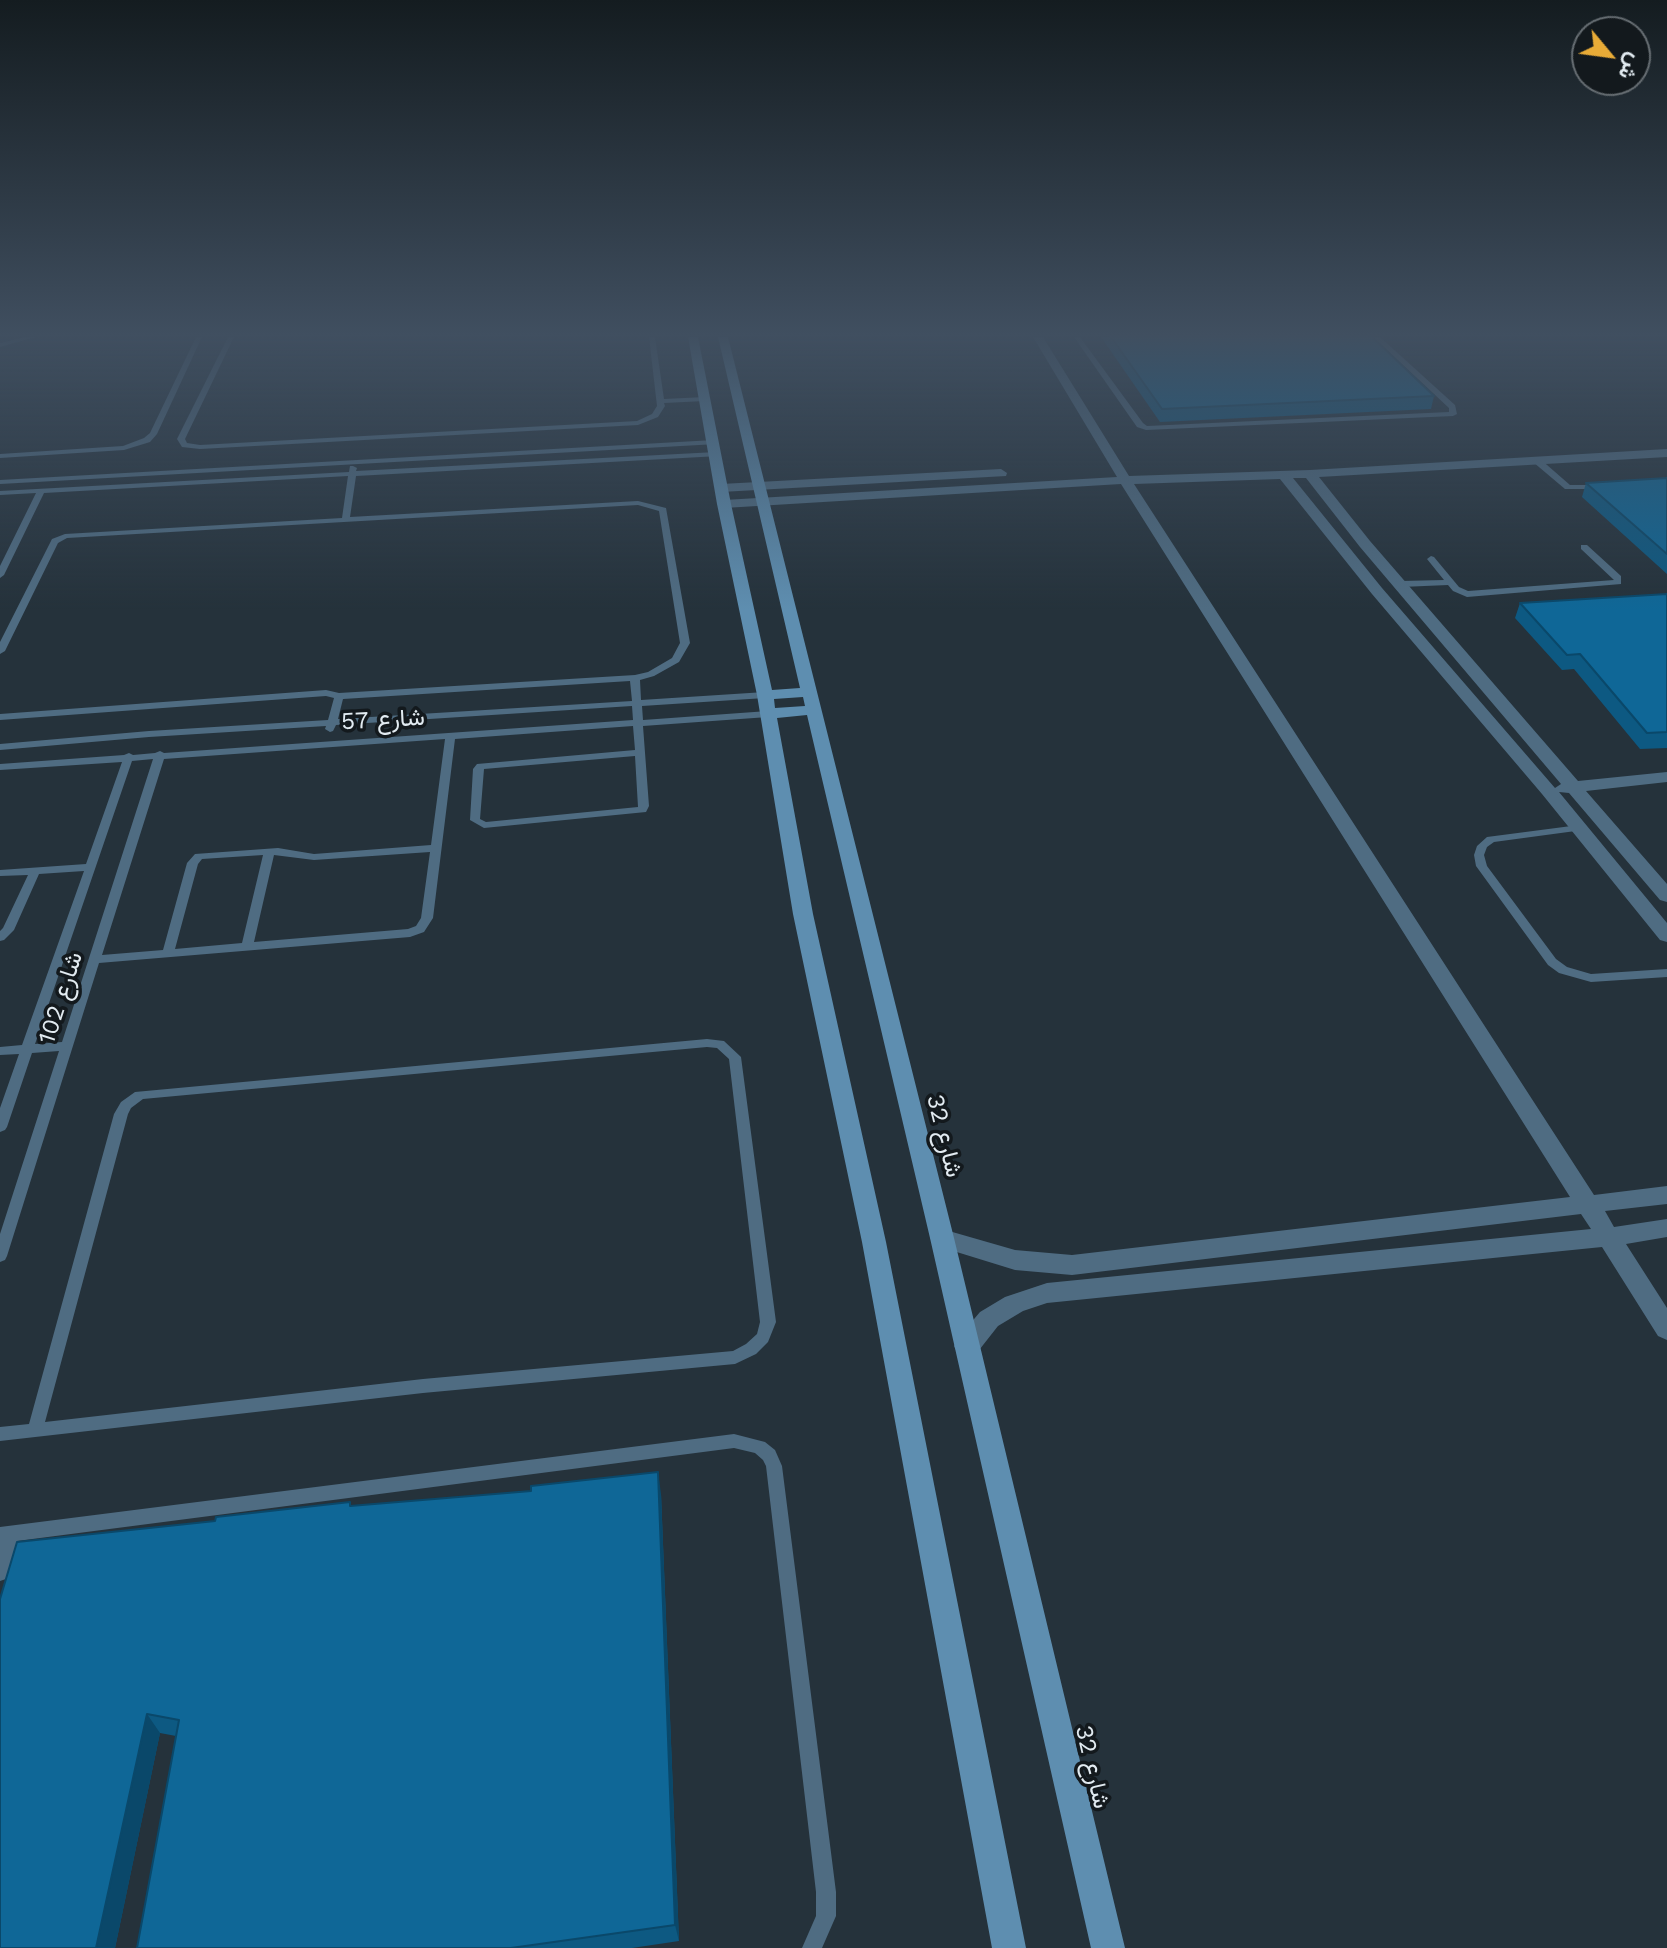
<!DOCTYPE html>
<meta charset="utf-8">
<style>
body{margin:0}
#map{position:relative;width:1667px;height:1948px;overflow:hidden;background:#25323b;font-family:"Work Sans",Vazirmatn,sans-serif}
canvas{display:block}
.north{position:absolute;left:1571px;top:16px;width:80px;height:80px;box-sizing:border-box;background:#13191d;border:2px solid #666d72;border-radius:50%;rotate:119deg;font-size:22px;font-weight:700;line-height:32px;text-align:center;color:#e2ebf1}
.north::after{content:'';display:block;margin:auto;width:28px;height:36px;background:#e8ab37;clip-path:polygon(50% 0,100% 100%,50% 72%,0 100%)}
</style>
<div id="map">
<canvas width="1667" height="1948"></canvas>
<div class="north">ش</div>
</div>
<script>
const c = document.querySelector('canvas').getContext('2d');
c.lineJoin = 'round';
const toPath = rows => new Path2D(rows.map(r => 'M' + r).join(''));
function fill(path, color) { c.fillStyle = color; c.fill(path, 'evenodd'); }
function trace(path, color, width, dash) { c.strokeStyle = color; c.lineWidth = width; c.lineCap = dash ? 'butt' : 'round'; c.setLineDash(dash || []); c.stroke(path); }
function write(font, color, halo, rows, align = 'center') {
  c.font = font + ' "Work Sans",Vazirmatn,sans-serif'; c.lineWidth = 7; c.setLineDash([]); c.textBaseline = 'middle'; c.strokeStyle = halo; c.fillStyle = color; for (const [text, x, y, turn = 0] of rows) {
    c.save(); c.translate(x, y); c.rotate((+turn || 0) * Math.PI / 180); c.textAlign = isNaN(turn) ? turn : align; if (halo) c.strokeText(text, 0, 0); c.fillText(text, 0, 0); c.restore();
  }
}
const lane = toPath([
 [25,337,36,337,0,347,0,343,25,337],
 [196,337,202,337,157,434,150,442,124,450,0,458,0,454,123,446,144,438,150,433,196,337],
 [228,337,234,337,185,439,187,443,200,445,637,421,652,414,657,406,649,337,655,337,664,399,705,397,709,399,705,401,664,403,665,406,658,417,638,425,200,449,182,447,177,439,228,337],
 [1074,337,1080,337,1143,423,1147,426,1449,412,1449,408,1373,337,1380,337,1455,405,1457,414,1453,416,1146,430,1137,427,1074,337],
 [714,440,717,440,717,444,0,484,0,480,714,440],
 [716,452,720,454,719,456,356,476,350,517,638,501,666,508,690,643,679,662,654,676,640,680,641,700,765,692,770,695,765,698,642,706,643,720,768,711,773,714,768,717,643,726,649,806,646,812,484,828,470,820,473,769,477,764,635,750,633,726,455,739,433,918,424,932,410,937,99,963,7,1256,5,1260,0,1262,0,1234,59,1051,32,1053,7,1127,5,1130,0,1132,0,1108,19,1054,0,1055,0,1047,22,1045,84,871,39,874,14,930,4,940,0,941,0,931,3,928,28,875,0,876,0,870,86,864,122,762,0,770,0,764,124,755,129,753,133,755,155,753,160,751,164,753,633,720,632,706,336,725,333,731,330,732,325,729,326,726,149,737,0,750,0,744,149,731,328,720,334,698,326,696,0,720,0,714,326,690,339,693,635,675,648,672,672,658,680,643,659,511,638,505,67,538,58,543,5,651,0,654,0,642,52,539,65,534,342,518,348,476,44,493,4,575,0,578,0,566,36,493,0,495,0,491,349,472,350,466,353,466,357,468,356,471,716,452],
 [630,681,632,701,338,719,343,699,630,681],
 [445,739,431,845,314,854,278,848,195,854,187,863,163,950,102,955,164,759,445,739],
 [635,756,638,807,486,822,480,819,484,769,635,756],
 [153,759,62,1042,35,1044,132,761,153,759],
 [430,852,421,918,416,926,408,929,254,942,274,855,314,860,430,852],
 [263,855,242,943,175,949,198,864,202,859,263,855],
 [1533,458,1539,458,1570,485,1599,485,1603,487,1599,489,1565,489,1533,462,1533,458],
 [1581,545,1587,545,1621,576,1621,584,1467,597,1453,591,1448,585,1401,587,1397,584,1401,581,1444,580,1427,559,1431,556,1434,557,1459,587,1468,591,1614,580,1581,549,1581,545],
 [1579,825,1584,828,1583,830,1494,842,1487,847,1484,855,1487,866,1556,959,1567,967,1591,974,1667,969,1667,977,1591,982,1559,973,1548,965,1476,866,1474,855,1477,846,1487,837,1579,825],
 [707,1039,724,1041,741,1057,776,1322,768,1342,756,1354,735,1364,423,1393,0,1441,0,1427,29,1424,114,1114,121,1102,135,1092,707,1039],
 [707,1047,717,1048,729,1059,760,1322,757,1334,746,1344,733,1351,423,1379,45,1422,128,1114,131,1108,143,1099,707,1047],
 [734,1434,765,1442,775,1450,782,1466,836,1892,836,1916,822,1948,802,1948,816,1916,816,1892,766,1466,763,1460,755,1453,734,1448,17,1541,9,1573,6,1579,0,1581,0,1527,734,1434]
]);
const street = toPath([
 [1033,337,1043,337,1129,476,1310,470,1667,449,1667,457,1319,477,1370,541,1578,781,1667,772,1667,782,1586,791,1667,884,1667,902,1660,900,1569,793,1559,792,1667,923,1667,942,1660,940,1542,794,1372,594,1280,479,1134,484,1594,1195,1667,1186,1667,1204,1605,1211,1614,1227,1667,1219,1667,1237,1626,1244,1667,1308,1667,1340,1658,1336,1602,1247,1047,1303,1023,1311,998,1326,976,1354,967,1357,958,1354,954,1346,958,1338,980,1312,1005,1297,1047,1283,1591,1229,1581,1214,1072,1275,1015,1270,934,1245,930,1238,934,1231,942,1229,1015,1250,1072,1255,1570,1197,1121,484,724,508,717,504,724,500,1117,477,1033,337],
 [1293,478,1306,478,1360,547,1561,784,1555,788,1382,588,1293,478],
 [1001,469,1007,473,1006,476,721,492,715,488,721,484,1001,469]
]);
const secondary = toPath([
 [688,337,698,337,731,504,772,690,800,688,718,337,728,337,954,1238,1125,1948,1091,1948,930,1238,807,715,777,718,813,914,886,1242,1026,1948,992,1948,862,1242,793,914,757,695,717,504,688,337],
 [803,697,805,706,775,708,774,699,803,697]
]);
const wall = toPath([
 [1101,337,1372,337,1434,396,1431,409,1160,422],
 [1667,478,1667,574,1582,497,1586,483],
 [1667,594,1667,748,1640,749,1574,669,1562,670,1515,618,1520,603],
 [661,1494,679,1941,632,1948,137,1948,176,1736,160,1733,115,1948,0,1948,215,1521,352,1506]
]);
const shadedWall = toPath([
 [658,1472,661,1494,679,1941,675,1925],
 [147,1714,160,1733,115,1948,96,1948]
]);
const building = toPath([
 [1111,337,1372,337,1434,396,1162,409,1111,337],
 [1667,478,1667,554,1586,483,1667,478],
 [1667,594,1667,732,1647,733,1580,654,1567,655,1520,603,1667,594],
 [658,1472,675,1925,511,1948,137,1948,179,1720,147,1714,96,1948,0,1948,0,1599,17,1542,215,1521,216,1517,350,1502,350,1506,531,1491,531,1486,658,1472]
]);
const streetNames = [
 ["شارع 57",383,720,-3],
 ["شارع 102",61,998,-72],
 ["شارع 32",944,1136,76],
 ["شارع 32",1092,1767,77]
];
fill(lane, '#4f6c82');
fill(street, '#4f6c82');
fill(secondary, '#5e8eb0');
fill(wall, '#0d5982');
fill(shadedWall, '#0a486a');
fill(building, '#0f6797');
trace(building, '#0a486a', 2);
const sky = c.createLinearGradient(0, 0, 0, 610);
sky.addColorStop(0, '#141c20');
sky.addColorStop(0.55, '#404f60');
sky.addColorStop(1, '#404f6000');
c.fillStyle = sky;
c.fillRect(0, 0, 1667, 610);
write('24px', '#e2ebf1', '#13191d', streetNames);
</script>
